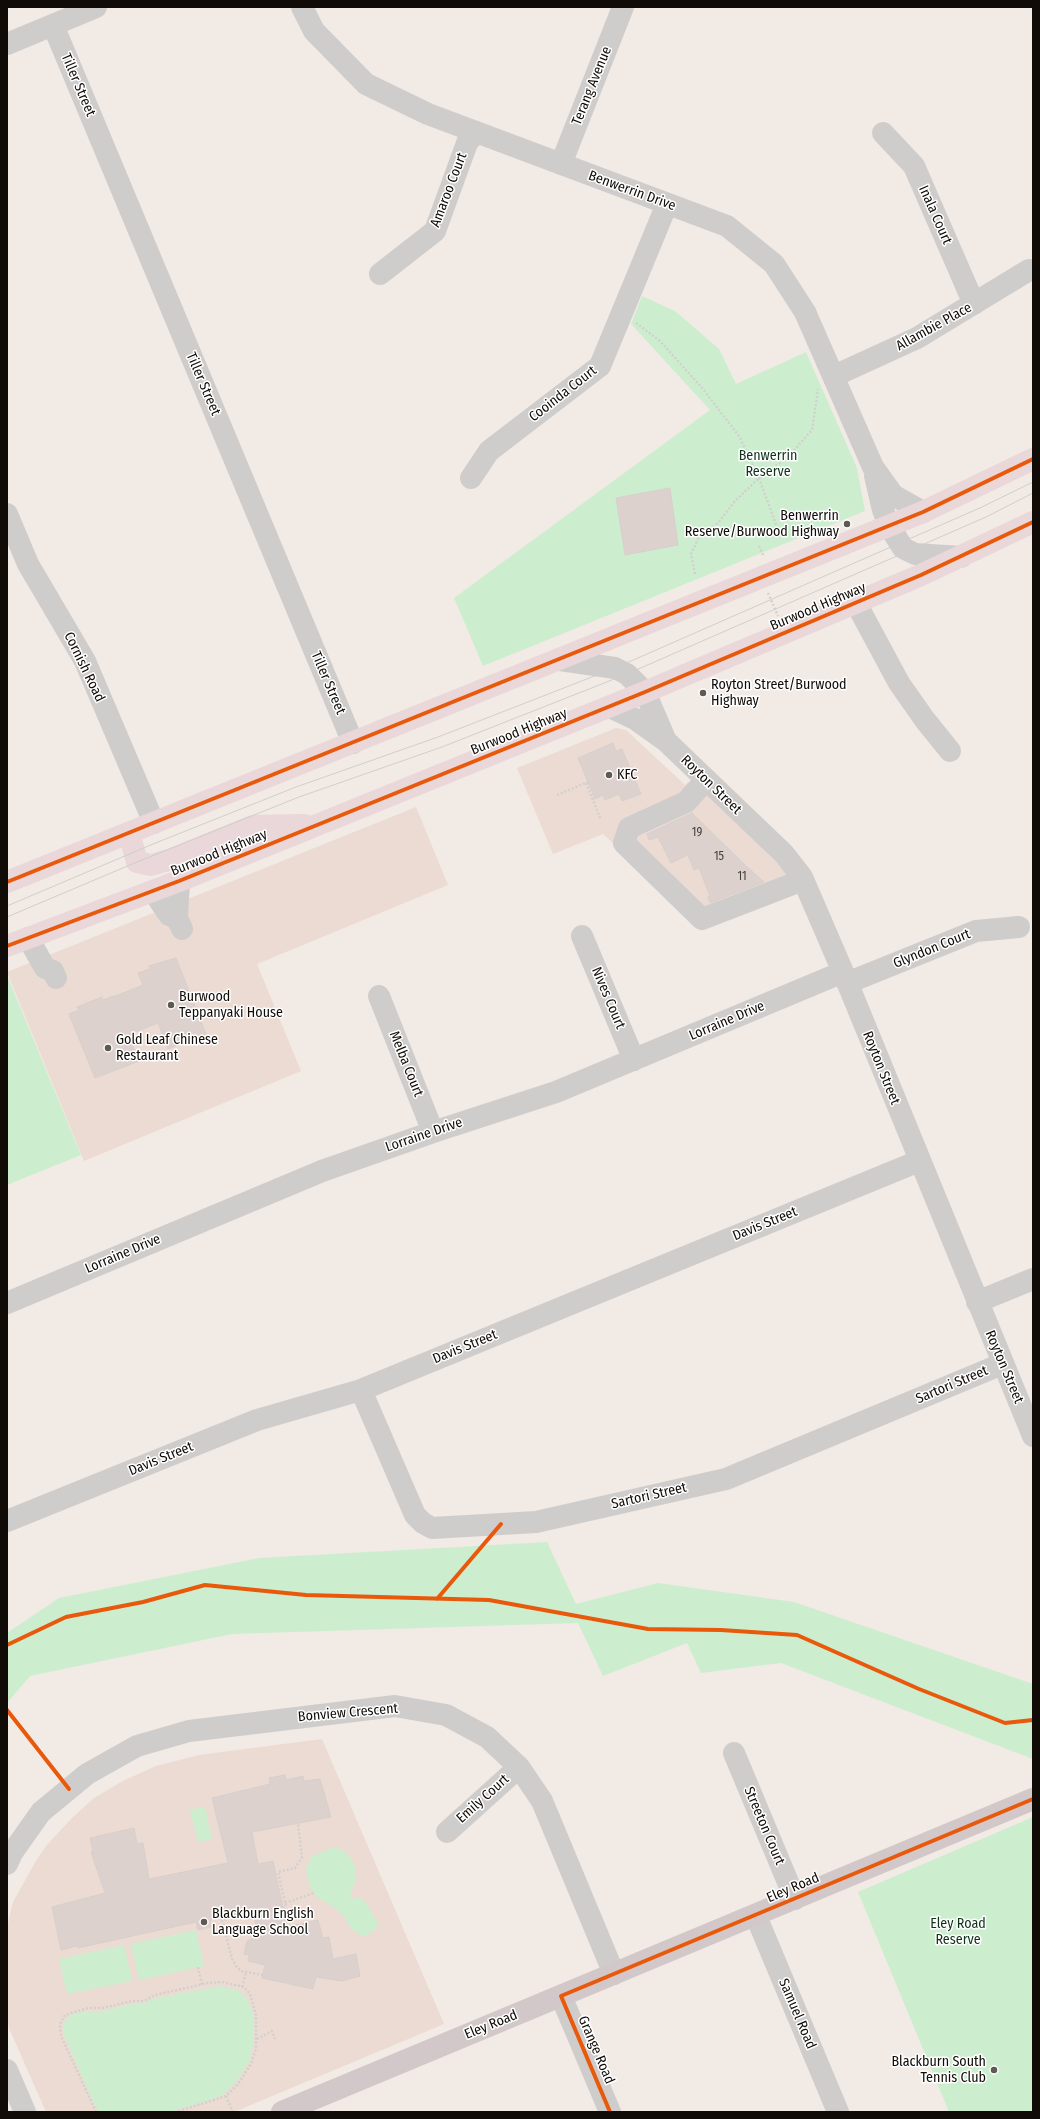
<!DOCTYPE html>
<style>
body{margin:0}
#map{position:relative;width:1040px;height:2119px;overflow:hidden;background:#f2eae4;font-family:"Fira Sans Condensed",sans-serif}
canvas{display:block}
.frame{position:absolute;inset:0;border:8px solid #100b07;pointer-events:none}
</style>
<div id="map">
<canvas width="1040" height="2119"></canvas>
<div class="frame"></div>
</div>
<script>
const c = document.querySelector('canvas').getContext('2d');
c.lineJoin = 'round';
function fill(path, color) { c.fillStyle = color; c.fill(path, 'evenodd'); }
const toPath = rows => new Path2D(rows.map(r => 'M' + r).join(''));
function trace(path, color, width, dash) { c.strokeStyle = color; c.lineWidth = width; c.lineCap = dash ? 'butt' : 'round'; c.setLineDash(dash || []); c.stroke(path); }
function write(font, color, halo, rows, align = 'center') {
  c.font = font + ' "Fira Sans Condensed",sans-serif'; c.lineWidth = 3; c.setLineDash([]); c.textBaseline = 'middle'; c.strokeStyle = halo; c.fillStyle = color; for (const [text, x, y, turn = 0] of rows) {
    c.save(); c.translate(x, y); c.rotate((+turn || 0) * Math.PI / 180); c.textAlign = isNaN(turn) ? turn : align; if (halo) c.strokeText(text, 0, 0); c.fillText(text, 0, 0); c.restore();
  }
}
const built = toPath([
 [616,728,626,730,685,785,692,779,792,878,700,926,603,834,553,854,517,768],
 [416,807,448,885,257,964,301,1071,84,1161,7,972],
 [322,1739,444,2024,234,2112,46,2112,9,2028,7,2016,7,1927,13,1902,37,1859,47,1845,72,1818,94,1798,123,1781,156,1766,199,1755]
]);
const green = toPath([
 [642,296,675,311,719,349,736,384,806,352,857,468,865,511,483,666,454,598,710,410,631,324],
 [7,975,81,1155,7,1185],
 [547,1542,576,1604,658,1583,794,1602,1033,1684,1033,1759,781,1663,701,1673,687,1643,603,1676,578,1623,232,1634,30,1676,7,1703,7,1633,59,1598,259,1558],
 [205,1807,212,1839,198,1842,190,1810],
 [1033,1817,1033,2112,949,2112,858,1892],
 [334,1847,346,1852,352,1860,356,1869,356,1879,350,1896,354,1899,356,1897,363,1900,368,1906,378,1924,376,1929,367,1935,362,1936,352,1929,340,1912,324,1901,318,1899,309,1884,306,1870,311,1857],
 [196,1930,204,1966,139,1980,131,1944],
 [124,1945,132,1981,67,1994,59,1959],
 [220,1986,238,1990,247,1999,253,2012,254,2039,249,2062,235,2083,225,2093,215,2098,170,2112,98,2112,63,2033,63,2024,70,2015,86,2011,103,2011,136,2003,146,2003,152,1999]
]);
const building = toPath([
 [670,488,678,545,625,555,616,498,670,488],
 [613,743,616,751,622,749,641,794,622,801,619,794,605,800,603,795,595,799,578,758,613,743],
 [692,813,745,865,764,882,710,903,708,897,710,896,699,868,694,870,688,855,671,863,658,837,649,840,647,834,692,813],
 [176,958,206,1034,168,1049,158,1023,128,1035,139,1061,95,1078,69,1014,79,1010,77,1007,102,997,103,1000,113,996,113,997,143,985,138,973,150,969,149,966,176,958],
 [285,1775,286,1780,303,1776,304,1781,320,1779,331,1817,252,1832,258,1864,273,1861,287,1927,318,1920,323,1938,329,1937,333,1959,356,1954,360,1976,342,1981,316,1977,313,1989,262,1978,265,1965,248,1961,249,1955,244,1954,247,1941,257,1936,254,1911,210,1920,211,1927,198,1930,196,1922,78,1948,77,1946,61,1950,52,1907,105,1893,91,1852,93,1851,90,1838,134,1828,137,1844,143,1843,149,1879,228,1863,212,1798,270,1784,269,1778,285,1775]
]);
const path = toPath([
 [636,323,660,341,703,389,739,436,759,478,781,538],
 [759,546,764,557],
 [695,574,691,554,698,539,718,523,735,501,759,478,788,457,812,430,818,389],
 [768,593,778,616],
 [586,783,601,820],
 [557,795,588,782],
 [285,1903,314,1893],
 [198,1967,202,1985],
 [263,1975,241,1971,236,1966,232,1959,222,1920,286,1907,278,1872,295,1868,302,1857,298,1824],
 [242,1987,246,1973],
 [257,2039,272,2031,275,2039],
 [226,2096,233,2112],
 [96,2112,61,2036,60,2024,65,2015,88,2008,103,2008,132,2001,144,2001,155,1995,208,1983,222,1982,244,1987,250,1994,256,2015,256,2049,251,2064,238,2084,226,2096,176,2112]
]);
const minor = toPath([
 [302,7,314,31,366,84,428,114,727,226,774,264,805,312,873,467,893,495,923,512],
 [53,25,353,743],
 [7,44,96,7],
 [883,133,914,166,974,304],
 [561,164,623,7],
 [380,274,435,231,467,143,476,132],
 [834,376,917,338,1029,270],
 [875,476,883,510,889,526,903,548,915,554,961,557],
 [471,478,489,451,600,366,667,204],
 [7,514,28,564,85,661,154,823],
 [856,603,899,683,925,720,950,751],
 [560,660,615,668,627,674,645,692,666,741],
 [610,707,635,719,666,741,784,854,802,877,843,972,1033,1436],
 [706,780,686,802,629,828,624,843,702,919,803,880],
 [179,881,177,918,182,929],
 [153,891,169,915,177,918],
 [582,936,634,1060],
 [28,938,45,968,53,971,56,978],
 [847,983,976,931,1019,927],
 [379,996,433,1132],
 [977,1302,1033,1279],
 [7,1303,322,1171,433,1132,556,1092,843,972],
 [361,1390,415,1515,423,1523,432,1528,536,1522,726,1479,1002,1364],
 [7,1521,257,1420,361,1390,919,1161],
 [734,1753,795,1899],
 [447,1832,519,1767],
 [7,1864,12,1853,41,1812,87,1774,137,1746,189,1731,395,1706,446,1715,487,1737,519,1767,542,1801,614,1974],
 [756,1916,838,2112],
 [561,1996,610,2112],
 [7,2070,25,2112]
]);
const major = toPath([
 [282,2112,1033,1799]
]);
const highway = toPath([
 [129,833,137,862,151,865,172,859,253,826,304,825],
 [7,882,923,512,1033,459],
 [7,946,179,881,645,692,921,575,1033,522]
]);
const tram = toPath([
 [7,906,153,844,296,787,438,737,615,668,982,507,1033,482],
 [7,917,137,862,299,797,442,747,627,674,986,517,1033,493]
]);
const cycleway = toPath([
 [7,882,923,512,1033,459],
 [7,946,179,881,645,692,921,575,1033,522],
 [437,1599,501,1524],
 [7,1645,66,1617,143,1602,205,1585,306,1595,489,1600,648,1629,721,1630,797,1635,919,1689,1005,1723,1033,1720],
 [7,1710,69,1789],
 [610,2112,561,1996,1033,1799]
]);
const markers = [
 [847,524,4,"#5f5954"],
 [703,693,4,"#5f5954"],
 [609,775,4,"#5f5954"],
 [171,1005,4,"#5f5954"],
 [108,1048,4,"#5f5954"],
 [204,1922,4,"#5f5954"],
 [994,2070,4,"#5f5954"]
];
const numberNames = [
 ["19",697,833],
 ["15",719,857],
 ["11",742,877]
];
const streetNames = [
 ["Tiller Street",78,85,67],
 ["Terang Avenue",592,86,-68],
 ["Amaroo Court",449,190,-69],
 ["Benwerrin Drive",632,191,20],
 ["Inala Court",935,215,66],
 ["Allambie Place",934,327,-29],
 ["Tiller Street",203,384,67],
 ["Cooinda Court",563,394,-38],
 ["Burwood Highway",818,607,-23],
 ["Cornish Road",84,667,64],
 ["Tiller Street",328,683,67],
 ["Burwood Highway",519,732,-22],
 ["Royton Street",711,785,44],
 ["Burwood Highway",219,853,-22],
 ["Glyndon Court",932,949,-22],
 ["Nives Court",608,998,67],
 ["Lorraine Drive",727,1021,-23],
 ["Melba Court",406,1064,68],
 ["Royton Street",881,1068,68],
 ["Lorraine Drive",424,1135,-19],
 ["Davis Street",765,1224,-22],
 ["Lorraine Drive",123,1254,-23],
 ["Davis Street",465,1347,-22],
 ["Royton Street",1004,1367,67],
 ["Sartori Street",952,1385,-23],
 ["Davis Street",161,1459,-22],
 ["Sartori Street",649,1496,-13],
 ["Bonview Crescent",348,1713,-5],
 ["Emily Court",483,1799,-42],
 ["Streeton Court",764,1826,67],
 ["Eley Road",793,1888,-23],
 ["Samuel Road",797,2014,67],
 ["Eley Road",491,2025,-22],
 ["Grange Road",596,2050,67]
];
const parkNames = [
 ["Benwerrin",768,456],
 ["Reserve",768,472],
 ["Eley Road",958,1924],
 ["Reserve",958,1940]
];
const poiNames = [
 ["Benwerrin",839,516,"right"],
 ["Reserve/Burwood Highway",839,532,"right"],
 ["Royton Street/Burwood",711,685],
 ["Highway",711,701],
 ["KFC",617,775],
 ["Burwood",179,997],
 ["Teppanyaki House",179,1013],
 ["Gold Leaf Chinese",116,1040],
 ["Restaurant",116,1056],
 ["Blackburn English",212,1914],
 ["Language School",212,1930],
 ["Blackburn South",986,2062,"right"],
 ["Tennis Club",986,2078,"right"]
];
fill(built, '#ecdbd2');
fill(green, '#cceecf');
fill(building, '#ddd1ce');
trace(building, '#d7d0cc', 1);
trace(path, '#d2d0ce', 2.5, [2, 2]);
trace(minor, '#cfcdcc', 22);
trace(major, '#d3c8c9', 22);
trace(highway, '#e9d7d9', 22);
trace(tram, '#d0cecc', 1);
trace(cycleway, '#e8590c', 4);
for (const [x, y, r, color] of markers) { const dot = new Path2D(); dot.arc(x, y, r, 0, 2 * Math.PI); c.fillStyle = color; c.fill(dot); trace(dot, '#fff', 1.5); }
write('12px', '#46403c', null, numberNames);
write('14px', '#100b07', '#fff', streetNames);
write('14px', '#10321b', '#fff', parkNames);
write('14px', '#100b07', '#fff', poiNames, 'left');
</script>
